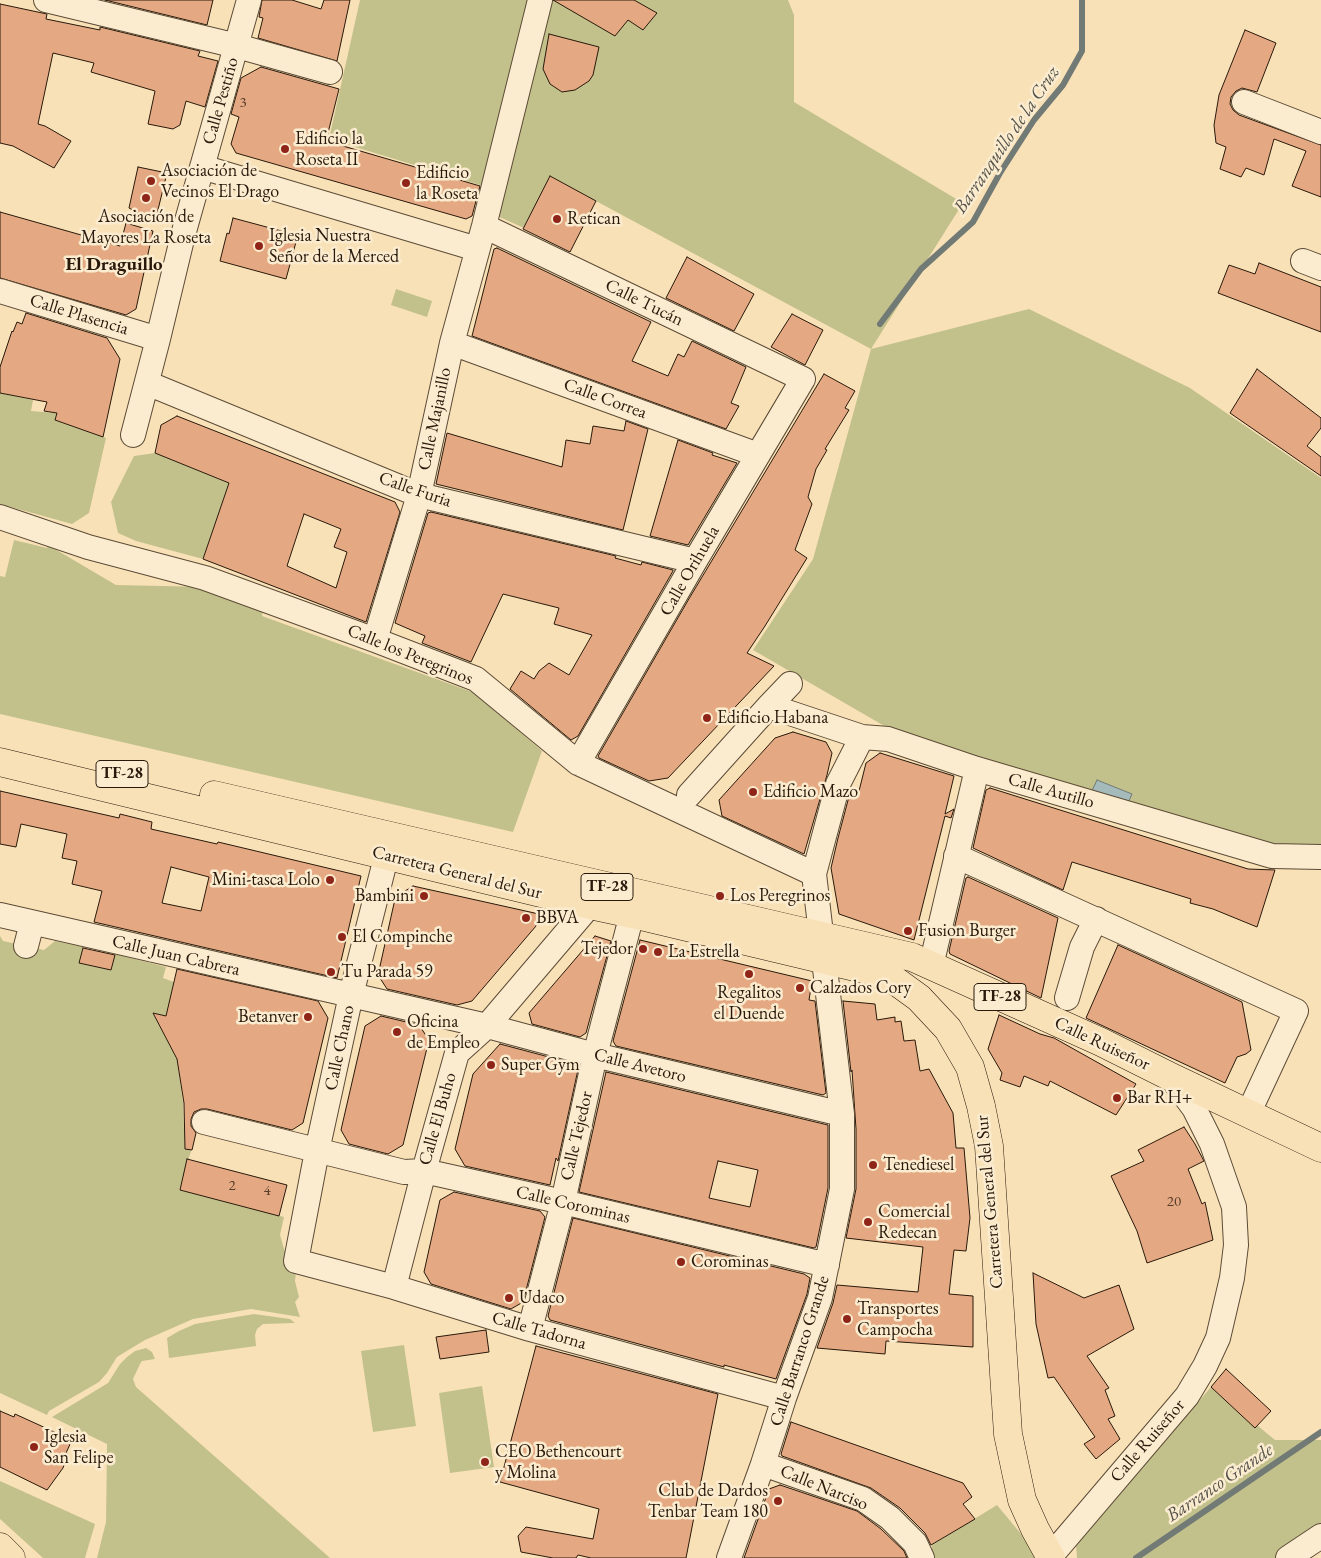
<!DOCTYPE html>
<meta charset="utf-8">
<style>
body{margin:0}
canvas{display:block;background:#f9e1b7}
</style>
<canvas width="1321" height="1558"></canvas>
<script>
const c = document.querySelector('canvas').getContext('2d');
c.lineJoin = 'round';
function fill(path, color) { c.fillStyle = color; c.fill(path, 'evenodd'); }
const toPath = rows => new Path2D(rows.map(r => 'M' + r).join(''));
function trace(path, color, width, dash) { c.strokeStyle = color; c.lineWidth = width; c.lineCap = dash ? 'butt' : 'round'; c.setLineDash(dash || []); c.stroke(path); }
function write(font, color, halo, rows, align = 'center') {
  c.font = font + ' "EB Garamond",serif'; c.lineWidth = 5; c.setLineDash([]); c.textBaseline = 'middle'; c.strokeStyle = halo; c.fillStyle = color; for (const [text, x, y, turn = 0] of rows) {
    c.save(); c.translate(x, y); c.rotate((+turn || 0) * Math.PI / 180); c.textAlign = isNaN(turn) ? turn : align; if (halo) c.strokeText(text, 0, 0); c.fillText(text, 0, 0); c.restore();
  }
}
const green = toPath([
 [360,0,788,0,794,15,794,102,963,203,871,349,1029,309,1190,388,1321,478,1321,846,1267,846,893,731,753,650,813,559,871,349,596,201,524,228,482,209,483,186,329,139],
 [396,289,432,301,427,317,391,305],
 [0,393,33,400,31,411,57,413,55,420,106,438,89,513,72,524,0,504],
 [155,453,229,483,203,559,136,541,118,533,111,502,134,456],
 [14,540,47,548,48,545,116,585,208,587,263,609,262,616,475,693,542,751,513,832,0,714,0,576,5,577],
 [0,936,3,941,44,950,55,941,83,947,80,963,111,970,115,954,166,967,163,978,174,982,171,994,185,1020,153,1013,177,1059,183,1103,184,1131,196,1133,180,1190,284,1217,280,1235,289,1266,296,1272,295,1281,299,1297,295,1302,300,1317,251,1309,193,1319,145,1340,117,1357,107,1373,99,1382,49,1411,47,1415,0,1393],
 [254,1314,290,1319,295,1323,263,1324,257,1329,255,1335,256,1346,169,1358,167,1338,179,1331,195,1324],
 [404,1345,416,1426,373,1432,361,1351],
 [146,1348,152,1352,155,1359,142,1361,140,1364,133,1379,136,1387,330,1558,97,1558,106,1522,107,1444,52,1417,108,1383,120,1364,127,1357,135,1351],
 [482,1386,494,1467,450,1473,439,1393],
 [1211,1387,1275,1440,1321,1440,1321,1531,1278,1558,1077,1558,1076,1545],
 [0,1481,95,1524,85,1558,43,1558,0,1519],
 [997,1505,1041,1558,932,1558,932,1545]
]);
const water = toPath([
 [1097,780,1132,794,1125,810,1090,795,1097,780]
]);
const stream = toPath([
 [880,324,921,269,973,222,1000,173,1034,120,1063,85,1082,51,1082,0],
 [1136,1558,1321,1432]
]);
const building = toPath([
 [105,0,213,0,207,25,105,0],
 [262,0,292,0,321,9,324,0,350,0,337,61,258,38,263,18,259,17,262,0],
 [553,0,634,0,657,13,643,30,628,20,615,36,553,0],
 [0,4,47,14,46,19,100,30,100,27,200,51,198,56,218,61,205,107,186,101,180,125,173,129,148,124,155,91,91,72,94,63,53,53,38,124,45,126,71,141,54,168,13,146,0,143,0,4],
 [1245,30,1276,43,1257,92,1242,88,1236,91,1231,97,1230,104,1233,110,1239,115,1321,145,1321,197,1292,186,1306,151,1274,139,1264,175,1246,168,1241,177,1220,169,1226,147,1216,143,1214,125,1219,95,1245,30],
 [549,34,599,47,593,75,589,81,575,90,562,92,550,84,543,69,549,34],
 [261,67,339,89,326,141,480,186,472,216,466,219,236,153,231,144,239,117,231,114,241,78,261,67],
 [138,167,167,173,155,222,129,208,138,167],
 [550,176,596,201,570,252,523,229,550,176],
 [0,212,120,246,126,223,153,231,136,309,126,315,0,278,0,212],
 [233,218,289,233,287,240,296,242,286,279,220,261,227,233,229,234,233,218],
 [497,248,651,322,632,361,668,376,678,354,684,357,692,341,746,367,731,403,739,406,726,429,472,336,494,249,497,248],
 [687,257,754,294,734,331,666,298,687,257],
 [1259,263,1321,287,1321,332,1218,293,1229,265,1255,274,1259,263],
 [26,313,107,338,120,359,103,437,55,420,57,413,44,411,47,402,0,393,0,367,12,331,13,332,17,322,22,324,26,313],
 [792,314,823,330,805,365,771,347,792,314],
 [1257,369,1321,418,1321,428,1307,446,1321,457,1321,476,1230,413,1257,369],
 [824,374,855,391,845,408,849,410,825,449,827,450,816,469,808,497,812,504,795,550,807,558,765,626,747,653,774,666,668,778,649,781,599,758,598,756,690,597,824,374],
 [177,416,395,502,400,512,366,622,203,559,229,483,155,453,161,425,177,416],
 [304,514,341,529,334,547,347,552,336,588,287,566,304,514],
 [626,421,648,429,623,530,436,484,447,433,562,467,566,440,590,444,593,426,624,431,626,421],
 [678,440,713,453,712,455,737,463,688,545,650,536,678,440],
 [431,512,616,556,615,558,641,565,642,562,673,570,673,571,578,736,571,740,510,689,521,671,534,679,539,671,549,663,569,675,592,635,554,624,559,608,503,594,471,662,422,643,425,636,395,623,428,513,431,512],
 [793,732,826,742,832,753,827,775,804,854,722,816,719,800,775,738,793,732],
 [880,753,954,776,945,814,954,809,951,818,945,816,914,940,839,914,831,868,838,838,851,789,859,791,866,763,880,753],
 [990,788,1248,869,1275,870,1257,927,1213,909,1190,903,1191,899,1072,862,1063,890,973,848,986,790,990,788],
 [0,791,119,818,120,814,152,822,151,829,217,844,218,842,361,876,337,978,94,922,102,891,72,884,77,861,62,858,67,834,21,824,16,847,0,844,0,791],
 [171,867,209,877,201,911,162,903,171,867],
 [968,877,1058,918,1041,998,950,954,949,951,966,878,968,877],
 [413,886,539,914,536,926,472,1001,457,1005,387,989,378,975,395,899,397,896,413,886],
 [595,936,611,941,586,1033,580,1037,532,1024,529,1013,595,936],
 [640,940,812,981,809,1000,815,1001,826,1093,823,1095,616,1046,613,1041,640,940],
 [1118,945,1242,1002,1251,1050,1246,1054,1237,1057,1225,1083,1086,1018,1118,945],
 [83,948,115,955,111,970,79,963,83,948],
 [177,969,318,1001,328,1018,303,1123,292,1130,207,1109,201,1109,194,1112,191,1119,191,1126,196,1133,192,1150,185,1149,184,1103,177,1059,153,1013,166,1016,177,969],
 [843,1001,875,1004,877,1020,895,1017,895,1022,901,1021,904,1041,915,1040,920,1071,929,1069,953,1113,956,1148,964,1148,970,1218,966,1251,954,1250,949,1294,973,1296,973,1347,886,1341,885,1354,817,1348,833,1303,837,1285,918,1292,923,1247,846,1238,856,1189,856,1129,852,1070,851,1072,843,1001],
 [999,1015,1040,1034,1054,1038,1136,1084,1116,1115,1050,1081,1048,1086,1024,1076,1020,1087,1000,1080,1002,1073,988,1049,999,1015],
 [381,1016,419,1025,429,1040,403,1145,388,1154,349,1144,341,1130,365,1026,381,1016],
 [500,1044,579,1065,558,1161,556,1158,550,1185,465,1166,455,1149,473,1074,500,1044],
 [606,1072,828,1125,828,1188,816,1247,814,1248,579,1192,606,1072],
 [718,1161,758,1170,750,1207,709,1198,718,1161],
 [1184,1127,1195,1144,1204,1161,1188,1169,1202,1204,1205,1202,1213,1240,1147,1263,1137,1231,1111,1176,1144,1161,1138,1150,1184,1127],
 [187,1159,287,1185,279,1216,180,1190,187,1159],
 [454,1192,540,1211,545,1217,523,1302,511,1309,431,1284,424,1272,440,1200,454,1192],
 [573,1218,804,1274,810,1278,807,1294,776,1379,724,1365,724,1367,550,1320,548,1316,573,1218],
 [1033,1273,1084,1298,1119,1285,1134,1329,1087,1356,1109,1388,1105,1390,1115,1416,1108,1419,1120,1439,1096,1459,1084,1444,1095,1437,1054,1377,1048,1378,1036,1324,1033,1273],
 [486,1330,489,1352,440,1359,436,1337,486,1330],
 [536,1346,718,1394,686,1558,591,1558,578,1555,576,1558,553,1558,521,1552,518,1536,526,1527,593,1539,599,1509,500,1482,536,1346],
 [1226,1369,1271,1411,1255,1428,1211,1387,1226,1369],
 [0,1411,14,1417,15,1414,72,1440,66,1453,68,1454,63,1468,47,1490,0,1467,0,1411],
 [791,1422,963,1483,972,1497,963,1504,975,1519,931,1545,925,1533,900,1508,871,1488,782,1456,781,1454,791,1422],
 [780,1485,857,1511,881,1529,904,1551,907,1558,744,1558,769,1489,780,1485]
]);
const minor = toPath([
 [46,0,237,46,330,72],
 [1244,102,1321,132],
 [202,167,477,249],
 [484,226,803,379,695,561,578,763],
 [1303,261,1321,268],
 [0,291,158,339],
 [452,343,758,455],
 [147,383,419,495,695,561],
 [133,435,158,339,183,235,249,0],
 [0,517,88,547,205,578,375,640,476,679,578,763,814,874],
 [375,640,419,495,452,343,484,226,540,0],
 [769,706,790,684],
 [689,795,769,706,862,737,888,739,977,769,1272,856,1321,857],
 [391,838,351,995,317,1151,296,1261,394,1287,530,1329,784,1398],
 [956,856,1296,1011,1248,1114],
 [0,915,487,1026,595,1055,842,1114],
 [26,946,32,923],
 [931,966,977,769],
 [1067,998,1082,947,1096,919],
 [204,1122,404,1172,424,1171,563,1202,827,1265],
 [394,1287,424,1171,457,1053,487,1026,590,905,602,894],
 [530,1329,563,1202,595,1055,632,914],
 [763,1464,863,1499,890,1518,915,1543,922,1558],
 [1050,1557,1187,1396,1205,1366,1218,1338,1232,1278,1236,1245,1234,1207,1212,1144,1194,1108,1171,1077],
 [729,1558,763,1464,784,1398,820,1298,842,1189,842,1114,814,874,838,784,862,737],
 [1288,1558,1321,1536]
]);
const major = toPath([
 [0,762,590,905,632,914,871,971,897,982,919,998,948,1029,970,1067,981,1106,989,1146,1008,1434,1022,1500,1035,1529,1051,1558],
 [214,795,912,957,1101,1042,1171,1077,1321,1148],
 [0,1547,11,1558]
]);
const markers = [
 [285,149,5,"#8f2418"],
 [151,181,5,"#8f2418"],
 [406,183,5,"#8f2418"],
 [146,198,5,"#8f2418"],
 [557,219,5,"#8f2418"],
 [259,246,5,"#8f2418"],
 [707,718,5,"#8f2418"],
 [753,792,5,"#8f2418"],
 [330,880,5,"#8f2418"],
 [424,896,5,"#8f2418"],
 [720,896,5,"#8f2418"],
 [526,918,5,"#8f2418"],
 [908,931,5,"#8f2418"],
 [342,937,5,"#8f2418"],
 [643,949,5,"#8f2418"],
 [658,952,5,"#8f2418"],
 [331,972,5,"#8f2418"],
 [749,974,5,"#8f2418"],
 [800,988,5,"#8f2418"],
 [308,1017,5,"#8f2418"],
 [397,1032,5,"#8f2418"],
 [491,1065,5,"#8f2418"],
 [1117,1098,5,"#8f2418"],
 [873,1165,5,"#8f2418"],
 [868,1222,5,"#8f2418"],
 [681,1262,5,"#8f2418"],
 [509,1298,5,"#8f2418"],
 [847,1319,5,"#8f2418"],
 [34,1447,5,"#8f2418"],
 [485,1462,5,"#8f2418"],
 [778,1501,5,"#8f2418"]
];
const numberNames = [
 ["3",243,103],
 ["2",232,1186],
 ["4",267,1191],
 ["20",1174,1202]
];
const shields = [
 [122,774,52],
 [607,887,52],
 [1000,997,52]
];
const shieldNames = [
 ["TF-28",122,774],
 ["TF-28",607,887],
 ["TF-28",1000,997]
];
const streetNames = [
 ["Calle Pestiño",221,101,-74],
 ["Calle Tucán",644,303,26],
 ["Calle Plasencia",79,315,17],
 ["Calle Correa",605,399,20],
 ["Calle Majanillo",435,419,-78],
 ["Calle Furia",415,490,19],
 ["Calle Orihuela",690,571,-60],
 ["Calle los Peregrinos",410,655,22],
 ["Calle Autillo",1051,791,16],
 ["Carretera General del Sur",457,873,14],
 ["Calle Juan Cabrera",176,956,13],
 ["Calle Ruiseñor",1102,1044,25],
 ["Calle Chano",340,1048,-78],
 ["Calle Avetoro",640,1066,14],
 ["Calle El Buho",438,1119,-74],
 ["Calle Tejedor",577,1136,-77],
 ["Carretera General del Sur",990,1202,-95],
 ["Calle Corominas",573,1205,13],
 ["Calle Tadorna",539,1331,16],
 ["Calle Barranco Grande",800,1351,-72],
 ["Calle Ruiseñor",1148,1441,-49],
 ["Calle Narciso",824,1488,22]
];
const poiNames = [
 ["Edificio la",295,139],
 ["Roseta II",295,160],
 ["Asociación de",161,171],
 ["Vecinos El Drago",161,192],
 ["Edificio",416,173],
 ["la Roseta",416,194],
 ["Asociación de",146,217,"center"],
 ["Mayores La Roseta",146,238,"center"],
 ["Retican",567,219],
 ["Iglesia Nuestra",269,236],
 ["Señor de la Merced",269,257],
 ["Edificio Habana",717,718],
 ["Edificio Mazo",763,792],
 ["Mini-tasca Lolo",320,880,"right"],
 ["Bambini",414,896,"right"],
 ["Los Peregrinos",730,896],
 ["BBVA",536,918],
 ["Fusion Burger",918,931],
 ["El Compinche",352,937],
 ["Tejedor",633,949,"right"],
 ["La Estrella",668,952],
 ["Tu Parada 59",341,972],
 ["Calzados Cory",810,988],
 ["Regalitos",749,993,"center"],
 ["el Duende",749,1014,"center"],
 ["Betanver",298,1017,"right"],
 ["Oficina",407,1022],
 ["de Empleo",407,1043],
 ["Super Gym",501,1065],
 ["Bar RH+",1127,1098],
 ["Tenediesel",883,1165],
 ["Comercial",878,1212],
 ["Redecan",878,1233],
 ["Corominas",691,1262],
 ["Udaco",519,1298],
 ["Transportes",857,1309],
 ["Campocha",857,1330],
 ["Iglesia",44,1437],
 ["San Felipe",44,1458],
 ["CEO Bethencourt",495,1452],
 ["y Molina",495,1473],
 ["Club de Dardos",768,1491,"right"],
 ["Tenbar Team 180",768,1512,"right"]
];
const waterNames = [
 ["Barranquillo de la Cruz",1007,140,-56],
 ["Barranco Grande",1220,1483,-34]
];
const neighbourhoodNames = [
 ["El Draguillo",114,265]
];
fill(green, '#c3c18b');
fill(water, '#a4babb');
trace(water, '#727a75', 1);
trace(stream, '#727a75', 6);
fill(building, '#e4a982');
trace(building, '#28190b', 1);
trace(minor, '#5c4b36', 26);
trace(major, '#28190b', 29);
trace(minor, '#fbecd0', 24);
trace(major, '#f9e1b7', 28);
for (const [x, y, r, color] of markers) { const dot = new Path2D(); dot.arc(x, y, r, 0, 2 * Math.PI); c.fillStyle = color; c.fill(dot); trace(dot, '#fbecd0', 2); }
write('15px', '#573d29', null, numberNames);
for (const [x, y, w] of shields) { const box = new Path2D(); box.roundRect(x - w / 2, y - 13.5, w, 27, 4); c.fillStyle = '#fbecd0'; c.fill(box); trace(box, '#28190b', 1); }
write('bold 16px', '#28190b', null, shieldNames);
write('18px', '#28190b', '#fbecd0', streetNames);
write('18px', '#28190b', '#fbecd0', poiNames, 'left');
write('italic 19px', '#535149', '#fbecd0', waterNames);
write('bold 19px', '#28190b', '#fbecd0', neighbourhoodNames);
</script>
